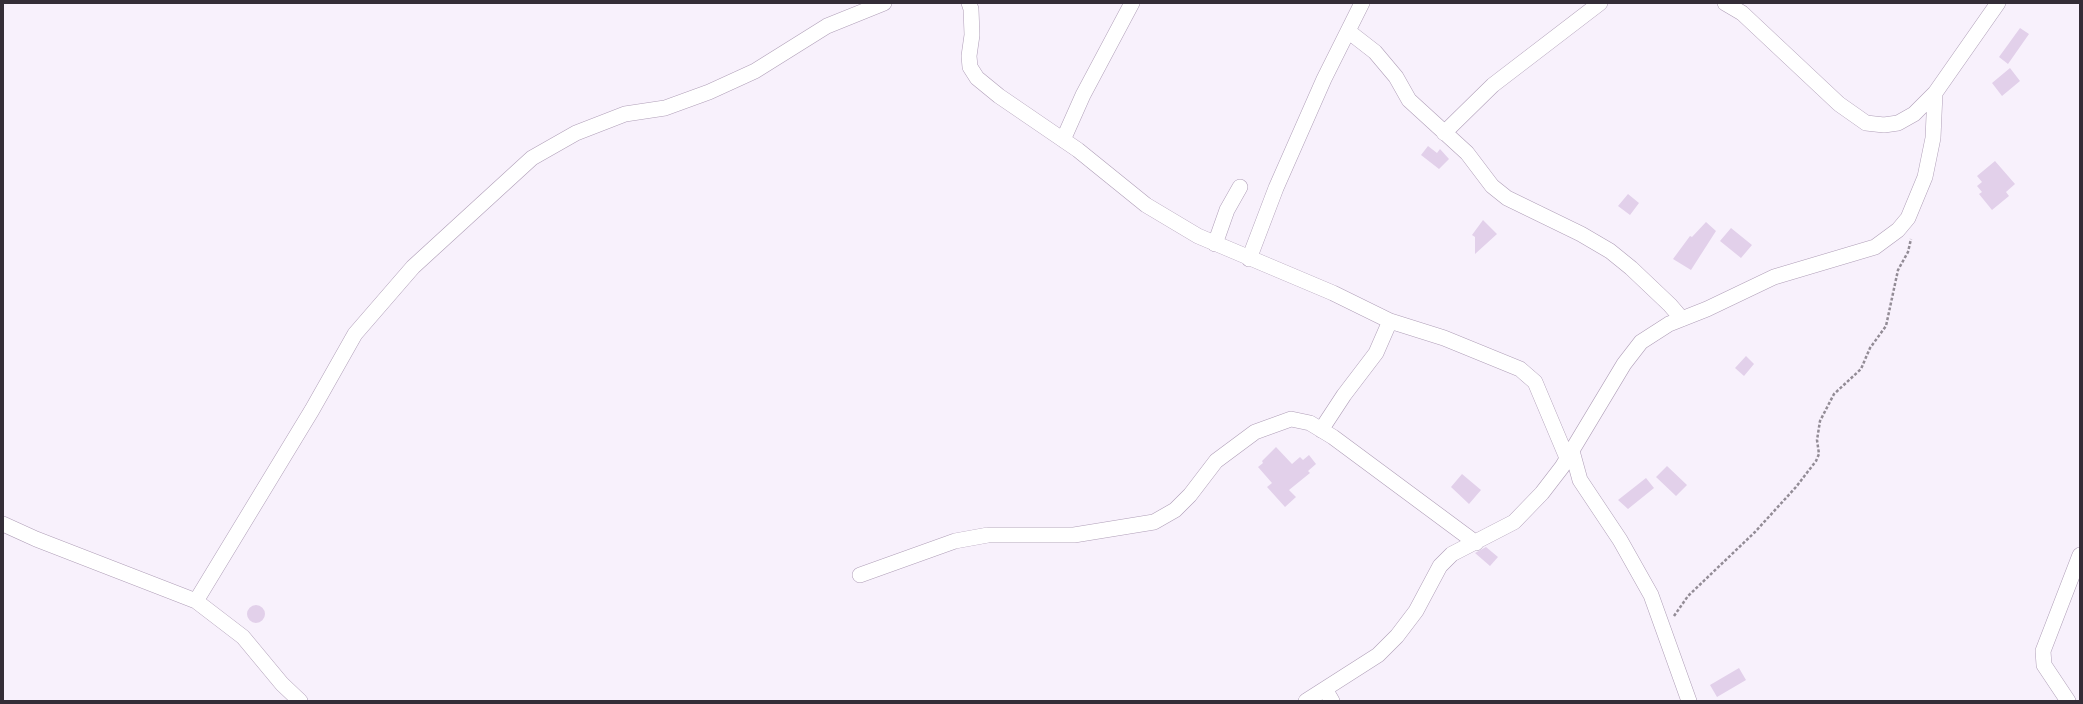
<!DOCTYPE html>
<style>
body{margin:0}
#map{position:relative;width:2083px;height:704px;overflow:hidden;background:#f8f1fc;font-family:Karla,sans-serif}
canvas{display:block}
.frame{position:absolute;inset:0;border:4px solid #342d37;pointer-events:none}
</style>
<div id="map">
<canvas width="2083" height="704"></canvas>
<div class="frame"></div>
</div>
<script>
const c = document.querySelector('canvas').getContext('2d');
c.lineJoin = 'round';
function fill(path, color) { c.fillStyle = color; c.fill(path, 'evenodd'); }
const toPath = rows => new Path2D(rows.map(r => 'M' + r).join(''));
function trace(path, color, width, dash) { c.strokeStyle = color; c.lineWidth = width; c.lineCap = dash ? 'butt' : 'round'; c.setLineDash(dash || []); c.stroke(path); }
const building = toPath([
 [2020,28,2029,34,2008,64,1999,57],
 [2010,68,2020,81,2002,96,1992,83],
 [1428,146,1437,153,1440,149,1449,159,1439,169,1421,155],
 [1995,161,2015,184,2006,192,2009,196,1992,210,1979,194,1982,192,1977,186,1982,182,1977,176],
 [1628,194,1639,203,1630,215,1618,206],
 [1483,220,1497,234,1475,254,1475,237,1472,235],
 [1706,222,1716,231,1691,270,1673,259,1690,236,1692,237],
 [1731,228,1752,245,1741,258,1720,241],
 [1746,356,1754,364,1744,376,1735,368],
 [1276,447,1292,464,1300,457,1303,460,1309,455,1316,464,1308,471,1310,473,1289,490,1296,497,1285,507,1267,487,1272,483,1258,467,1263,463,1262,461],
 [1667,466,1687,485,1676,496,1656,477],
 [1462,474,1481,490,1469,504,1451,487],
 [1646,478,1654,488,1628,509,1618,500],
 [1486,547,1498,557,1490,566,1475,553],
 '247 614a9 9 0 1 1 18 0a9 9 0 1 1-18 0Z',
 [1739,668,1746,680,1717,697,1710,685]
]);
const path = toPath([
 [1674,616,1688,596,1755,532,1796,487,1816,461,1819,454,1817,440,1820,421,1834,394,1861,369,1870,348,1886,326,1898,270,1908,252,1911,239]
]);
const minor = toPath([
 [969,3,971,9,972,35,969,56,970,67,977,78,999,96,1078,150,1146,205,1198,236,1333,293,1390,321,1444,338,1520,369,1535,382,1567,458],
 [1725,3,1742,13,1839,104,1866,123,1884,125,1898,123,1914,114,1935,93,1998,3],
 [1348,31,1375,52,1396,77,1409,100,1467,153,1492,186,1507,198,1581,234,1610,251,1631,268,1670,305,1682,319],
 [1444,133,1493,85,1600,3],
 [1063,140,1083,95,1132,3],
 [1215,244,1227,210,1240,187],
 [1249,259,1276,188,1324,79,1362,3],
 [1321,430,1344,395,1376,353,1390,321],
 [1572,451,1580,480,1620,540,1651,595,1689,701],
 [3,524,36,539,196,601,243,637,282,684,300,701],
 [860,575,955,541,988,535,1074,535,1154,522,1175,510,1190,495,1216,461,1255,432,1291,419,1310,423,1333,437,1476,543],
 [196,601,312,410,355,334,413,267,532,158,576,133,625,114,665,108,709,92,755,71,827,26,884,3],
 [1325,689,1332,701],
 [1306,701,1378,655,1397,636,1416,611,1440,566,1452,554,1514,522,1542,493,1562,467,1624,364,1641,342,1669,324,1707,309,1774,277,1875,247,1898,230,1908,218,1925,177,1933,138,1935,93],
 [2068,701,2044,665,2043,651,2080,555]
]);
fill(building, '#e2d0ea');
trace(minor, '#af9eb7', 16);
trace(path, '#938c96', 2.5, [3, 2]);
trace(minor, '#fff', 15);
</script>
